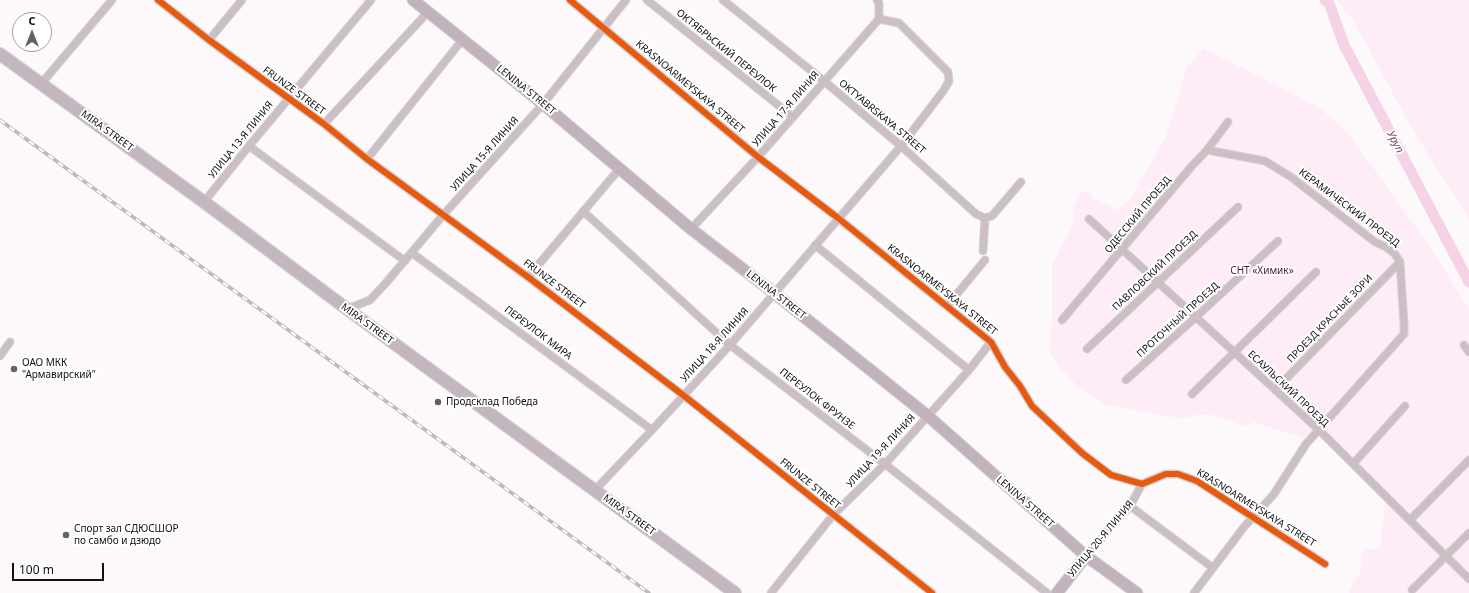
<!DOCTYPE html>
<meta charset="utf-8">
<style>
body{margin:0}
#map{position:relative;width:1469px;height:593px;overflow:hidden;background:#fdf9fb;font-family:"Noto Sans",sans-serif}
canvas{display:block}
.north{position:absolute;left:12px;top:12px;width:40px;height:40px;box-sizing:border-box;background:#fff;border:1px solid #a09f9f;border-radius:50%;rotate:0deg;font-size:11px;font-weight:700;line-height:16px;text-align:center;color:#110f10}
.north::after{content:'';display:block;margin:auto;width:14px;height:18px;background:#646162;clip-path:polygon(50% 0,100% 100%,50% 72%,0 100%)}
.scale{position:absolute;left:12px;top:563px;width:92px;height:18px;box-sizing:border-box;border:2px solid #110f10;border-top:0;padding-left:5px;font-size:12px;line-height:14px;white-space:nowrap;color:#110f10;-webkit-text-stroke:3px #fff;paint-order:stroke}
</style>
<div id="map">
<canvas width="1469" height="593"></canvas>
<div class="north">С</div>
<div class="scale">100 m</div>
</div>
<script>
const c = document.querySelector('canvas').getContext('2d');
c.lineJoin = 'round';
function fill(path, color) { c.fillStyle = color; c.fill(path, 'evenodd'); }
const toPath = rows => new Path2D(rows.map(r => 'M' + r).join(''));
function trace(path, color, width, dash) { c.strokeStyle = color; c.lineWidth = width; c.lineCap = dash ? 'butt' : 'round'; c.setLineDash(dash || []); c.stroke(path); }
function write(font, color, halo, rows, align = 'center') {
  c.font = font + ' "Noto Sans",sans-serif'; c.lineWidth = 4; c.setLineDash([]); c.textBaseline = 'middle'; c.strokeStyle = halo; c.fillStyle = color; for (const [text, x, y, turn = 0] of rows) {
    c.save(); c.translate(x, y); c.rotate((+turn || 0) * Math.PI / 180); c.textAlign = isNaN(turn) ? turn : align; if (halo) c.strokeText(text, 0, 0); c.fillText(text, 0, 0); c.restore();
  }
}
const green = toPath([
 [1336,0,1469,0,1469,219,1412,129,1352,18],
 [1203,49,1247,70,1321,109,1348,133,1431,248,1469,309,1469,593,1349,593,1349,589,1361,571,1361,557,1364,549,1380,549,1385,502,1322,439,1319,431,1306,439,1254,422,1247,427,1212,415,1196,415,1184,419,1105,405,1079,388,1061,369,1049,351,1052,324,1052,264,1073,225,1073,207,1082,192,1090,192,1093,198,1118,210,1130,199,1165,139,1187,67]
]);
const river = toPath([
 [1325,0,1329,3,1344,45,1469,282]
]);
const street = toPath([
 [158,0,209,40,324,124,367,159,528,277,683,395,932,593],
 [570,0,758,157,838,218,991,342,1005,367,1020,386,1032,406,1082,453,1111,475,1142,484,1166,474,1178,474,1197,481,1325,564],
 [647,0,793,117],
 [723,0,824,81,901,146,976,214,985,218,992,216,1021,182],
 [209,40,242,0],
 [41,84,112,0],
 [324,124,428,12],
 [249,146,405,261],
 [367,159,463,39],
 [204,202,249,146,371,0],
 [583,211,730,345,885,464,1047,593],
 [1089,219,1319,430,1469,579],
 [691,229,758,157,879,19],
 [815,245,969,370],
 [983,251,985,218],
 [412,253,652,430],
 [528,277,620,168],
 [947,306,985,260],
 [347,309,370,300,385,284,444,214,543,104,626,0],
 [1062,320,1191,167,1207,150,1228,122],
 [1464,345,1469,352],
 [1087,349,1238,207],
 [0,356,10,342],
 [1126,380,1196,317,1278,241],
 [1275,390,1400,262],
 [1192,394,1316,272],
 [1353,464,1405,406],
 [595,490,652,430,730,345,901,146,944,90,949,81,948,72,899,23,879,19,879,3,877,0],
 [1130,506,1213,568],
 [1410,520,1469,460],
 [1086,556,1130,506,1142,484],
 [1412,590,1469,533],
 [771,593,833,515,885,464,969,370,991,342],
 [1194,593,1244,527,1274,494,1306,444,1404,334,1404,324,1400,262,1395,254,1386,247,1375,242,1291,177,1265,161,1207,150]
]);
const secondary = toPath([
 [413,0,543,104,691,229,774,293,928,416,1086,556,1137,593],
 [1057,593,1086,556]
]);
const primary = toPath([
 [0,54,204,202,347,309,735,593]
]);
const rail = toPath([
 [0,120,649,593]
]);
const cycleway = toPath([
 [158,0,209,40,324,124,367,159,528,277,683,395,932,593],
 [570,0,758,157,838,218,991,342,1005,367,1020,386,1032,406,1082,453,1111,475,1142,484,1166,474,1178,474,1197,481,1325,564]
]);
const markers = [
 [14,369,4,"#646162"],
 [438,402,4,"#646162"],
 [66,535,4,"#646162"]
];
const streetNames = [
 ["ОКТЯБРЬСКИЙ ПЕРЕУЛОК",726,51,39],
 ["KRASNOARMEYSKAYA STREET",690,87,40],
 ["LENINA STREET",526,90,39],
 ["FRUNZE STREET",294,91,36],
 ["УЛИЦА 17-Я ЛИНИЯ",786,109,-49],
 ["OKTYABRSKAYA STREET",882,117,40],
 ["MIRA STREET",107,131,36],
 ["УЛИЦА 13-Я ЛИНИЯ",241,140,-51],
 ["УЛИЦА 15-Я ЛИНИЯ",485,154,-48],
 ["КЕРАМИЧЕСКИЙ ПРОЕЗД",1349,208,37],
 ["ОДЕССКИЙ ПРОЕЗД",1138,215,-50],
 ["ПАВЛОВСКИЙ ПРОЕЗД",1155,271,-43],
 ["FRUNZE STREET",554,284,37],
 ["KRASNOARMEYSKAYA STREET",942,290,39],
 ["LENINA STREET",776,295,38],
 ["ПРОЕЗД КРАСНЫЕ ЗОРИ",1330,319,-46],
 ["ПРОТОЧНЫЙ ПРОЕЗД",1178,320,-42],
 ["MIRA STREET",367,324,36],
 ["ПЕРЕУЛОК МИРА",538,333,37],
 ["УЛИЦА 18-Я ЛИНИЯ",715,345,-48],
 ["ЕСАУЛЬСКИЙ ПРОЕЗД",1288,389,43],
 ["ПЕРЕУЛОК ФРУНЗЕ",817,399,38],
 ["УЛИЦА 19-Я ЛИНИЯ",881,451,-47],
 ["FRUNZE STREET",810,484,39],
 ["LENINA STREET",1025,502,41],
 ["KRASNOARMEYSKAYA STREET",1256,508,32],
 ["MIRA STREET",629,515,36],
 ["УЛИЦА 20-Я ЛИНИЯ",1101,539,-50]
];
const parkNames = [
 ["СНТ «Химик»",1262,271]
];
const poiNames = [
 ["ОАО МКК",22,363],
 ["\"Армавирский\"",22,375],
 ["Продсклад Победа",446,402],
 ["Спорт зал СДЮСШОР",74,529],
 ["по самбо и дзюдо",74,541]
];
const waterNames = [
 ["Уруп",1395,142,62]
];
fill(green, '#feedf6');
trace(river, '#f5d2e6', 11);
trace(street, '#d6d4d5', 9);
trace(secondary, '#d6d4d5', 13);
trace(primary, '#d6d4d5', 14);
trace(street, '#cbbec5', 7);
trace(secondary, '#c2b2bb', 11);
trace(primary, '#c4b6bf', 12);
trace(rail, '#c1b8bd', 3.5);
trace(rail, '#fff', 2, [6]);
trace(cycleway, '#e8590c', 6);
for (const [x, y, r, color] of markers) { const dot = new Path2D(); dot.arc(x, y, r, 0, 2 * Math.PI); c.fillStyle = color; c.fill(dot); trace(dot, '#fff', 1.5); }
write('10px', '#110f10', '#fff', streetNames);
write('10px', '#501a3e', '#fff', parkNames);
write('10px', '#110f10', '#fff', poiNames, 'left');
write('italic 11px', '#7a4065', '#fff', waterNames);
</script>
